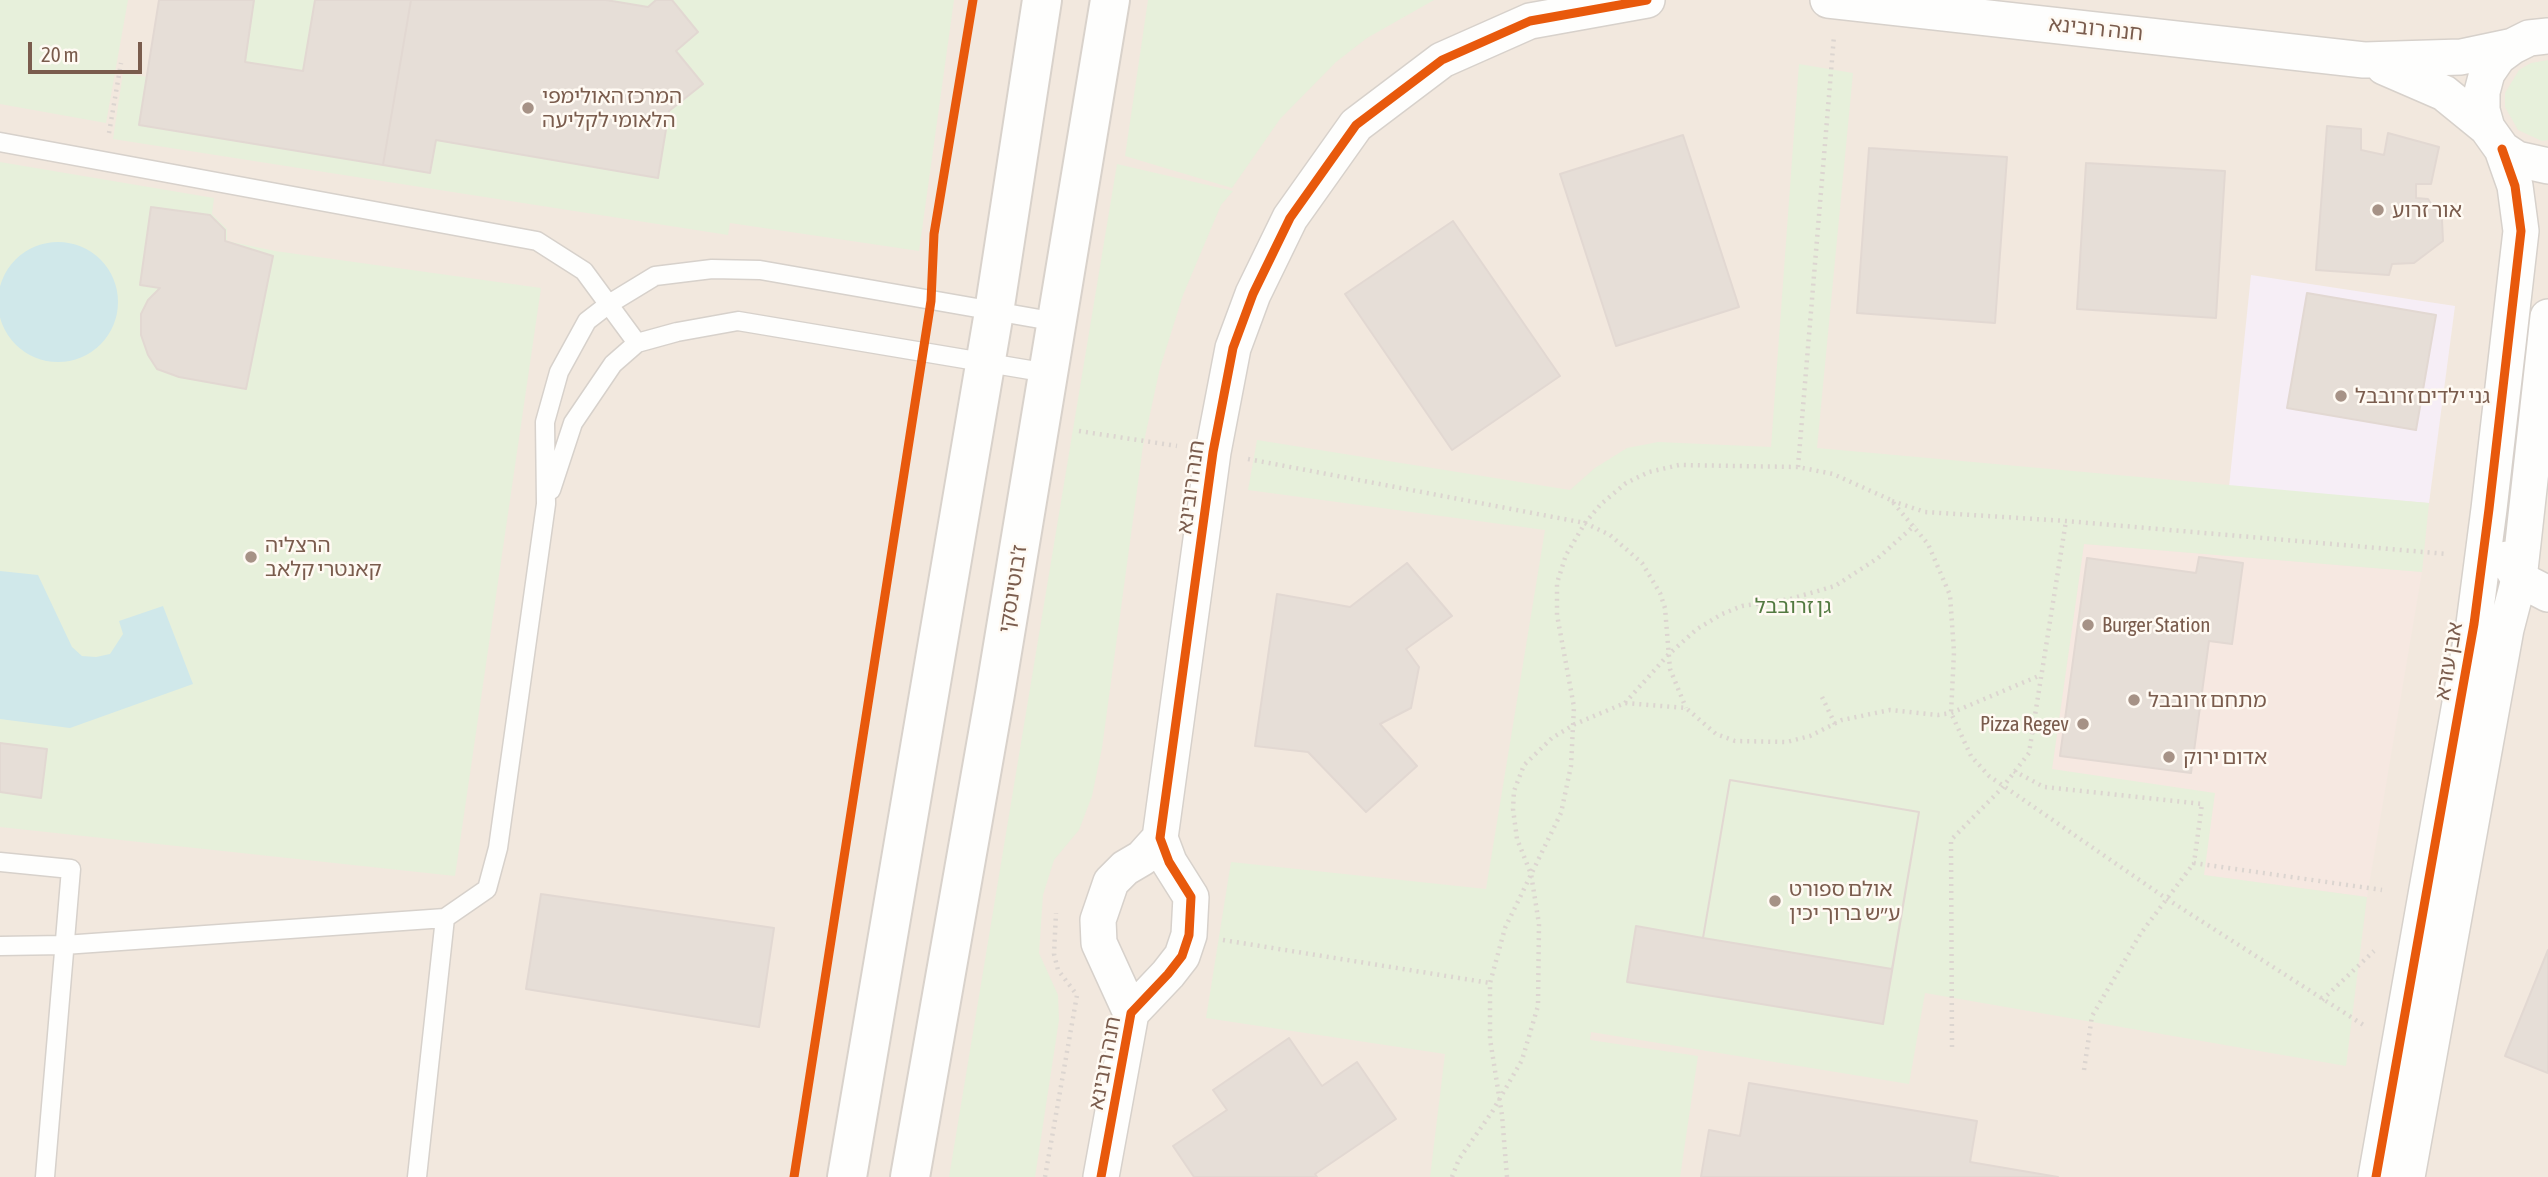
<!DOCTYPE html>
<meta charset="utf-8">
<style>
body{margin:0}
#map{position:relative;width:2548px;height:1177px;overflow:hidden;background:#f9f5f0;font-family:"Asap Condensed",sans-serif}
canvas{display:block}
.scale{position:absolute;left:28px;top:42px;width:114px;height:32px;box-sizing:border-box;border:4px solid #7a5c4d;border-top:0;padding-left:9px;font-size:21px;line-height:24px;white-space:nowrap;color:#7a5c4d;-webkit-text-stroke:5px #fffaf3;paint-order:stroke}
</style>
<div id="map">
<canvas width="2548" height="1177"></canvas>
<div class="scale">20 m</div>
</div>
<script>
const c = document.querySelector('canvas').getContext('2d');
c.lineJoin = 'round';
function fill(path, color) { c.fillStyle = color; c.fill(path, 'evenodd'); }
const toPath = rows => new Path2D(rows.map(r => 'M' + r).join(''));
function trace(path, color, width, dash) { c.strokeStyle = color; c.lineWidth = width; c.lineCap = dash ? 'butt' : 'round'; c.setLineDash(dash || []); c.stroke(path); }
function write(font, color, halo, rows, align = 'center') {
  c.font = font + ' "Asap Condensed","Noto Sans Hebrew",sans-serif'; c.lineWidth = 5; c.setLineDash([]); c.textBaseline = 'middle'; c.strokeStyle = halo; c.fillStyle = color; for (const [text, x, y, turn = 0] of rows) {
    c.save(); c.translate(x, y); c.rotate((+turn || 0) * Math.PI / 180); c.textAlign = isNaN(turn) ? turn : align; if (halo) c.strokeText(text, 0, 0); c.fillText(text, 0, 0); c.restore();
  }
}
const residential = toPath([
 [0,0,2548,0,2548,1177,0,1177]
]);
const commercial = toPath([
 [2084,544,2422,572,2367,897,2203,875,2052,769]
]);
const education = toPath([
 [2251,275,2455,306,2429,503,2229,487]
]);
const green = toPath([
 [0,0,128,0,106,123,0,104],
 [159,0,954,0,919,251,730,223,728,235,113,139,123,73,147,77],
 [1148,0,1434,0,1367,38,1336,62,1280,119,1232,188,1125,156],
 [2548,60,2548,140,2542,141,2518,130,2505,107,2505,93,2519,70,2531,63],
 [1799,64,1853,73,1817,448,2429,503,2422,572,2084,544,2052,769,2215,793,2204,875,2367,897,2346,1066,1925,993,1909,1084,1591,1032,1590,1040,1698,1056,1680,1177,1430,1177,1445,1054,1206,1018,1231,862,1486,889,1545,530,1248,490,1257,440,1570,490,1595,468,1627,448,1658,442,1771,447],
 [0,162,214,198,212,214,227,229,227,241,275,251,541,288,455,876,0,827],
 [1117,164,1233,191,1221,205,1183,295,1160,368,1143,446,1102,748,1092,796,1079,830,1054,860,1043,895,1039,953,1058,995,1059,1020,1035,1177,949,1177]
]);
const water = toPath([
 '-2 302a60 60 0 1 1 120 0a60 60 0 1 1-120 0Z',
 [0,571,38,575,72,647,82,656,96,657,110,654,123,634,119,621,163,606,193,684,70,728,0,719]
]);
const building = toPath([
 [159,0,254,0,245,62,303,71,315,0,411,0,383,165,139,125,159,0],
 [411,0,606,0,648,7,656,0,672,0,698,32,676,51,703,84,669,111,658,178,436,140,430,173,383,165,411,0],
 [2327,126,2361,129,2361,150,2384,155,2388,133,2439,147,2431,184,2416,184,2416,198,2428,199,2442,220,2443,241,2414,263,2392,264,2389,275,2316,270,2327,126],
 [1683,135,1739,307,1616,346,1560,174,1683,135],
 [1869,148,2007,157,1995,323,1857,313,1869,148],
 [2086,163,2225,171,2216,318,2077,309,2086,163],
 [151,207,210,215,225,230,225,241,273,256,246,389,179,377,157,369,148,355,141,335,141,314,148,300,160,288,140,285,151,207],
 [1453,221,1560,376,1452,450,1345,294,1453,221],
 [2307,293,2436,315,2416,430,2287,408,2307,293],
 [2199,557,2243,563,2232,644,2209,641,2191,773,2060,756,2087,558,2196,573,2199,557],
 [1407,563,1452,616,1406,649,1419,667,1411,708,1380,724,1417,766,1366,812,1308,752,1255,746,1277,594,1350,607,1407,563],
 [0,743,47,749,41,798,0,792,0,743],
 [1730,780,1919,812,1892,969,1703,938,1730,780],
 [1730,780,1919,812,1883,1024,1627,982,1636,926,1703,938,1730,780],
 [541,894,774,928,759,1027,526,989,541,894],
 [2548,950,2548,1073,2505,1056,2548,950],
 [1289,1038,1322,1086,1357,1062,1396,1119,1315,1174,1317,1177,1194,1177,1173,1146,1227,1110,1213,1090,1289,1038],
 [1749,1083,1977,1121,1970,1162,2058,1177,1701,1177,1709,1130,1740,1136,1749,1083]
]);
const path = toPath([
 [109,133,121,63],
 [1079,431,1177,446],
 [1248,459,1585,523,1610,535,1642,563,1660,593,1665,608,1670,669,1686,708],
 [1798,467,1834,36],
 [1892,501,1925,512,2066,521,2447,554],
 [1822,697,1835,724],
 [1625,703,1668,655,1697,629,1722,614,1742,606,1790,599,1835,586,1878,558,1915,525],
 [2014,771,2044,787,2202,804,2194,863,2382,890],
 [1223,940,1490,983],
 [2322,1000,2374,951],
 [1952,1047,1951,840,2002,788,2029,753,2066,521],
 [2084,1070,2092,1016,2141,933,2194,863],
 [1045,1177,1077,995,1058,970,1054,954,1056,913],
 [1452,1177,1459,1159,1492,1112,1522,1060,1538,1006,1539,924,1531,874,1517,839,1513,809,1514,791,1524,765,1552,738,1575,724,1625,703,1686,708,1716,734,1735,741,1787,742,1810,736,1842,720,1890,710,1938,715,1951,713,2041,675],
 [1507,1177,1502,1115,1490,1039,1490,983,1505,928,1561,813,1571,766,1574,707,1557,615,1557,583,1566,555,1585,523,1601,504,1626,483,1649,472,1679,465,1798,467,1833,474,1891,500,1928,544,1950,595,1954,652,1951,713,1971,756,1989,776,2167,899,2365,1026]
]);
const service = toPath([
 [0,142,537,241,584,271,637,343],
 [551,490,573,423,613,364,637,343,677,332,738,321,1048,373],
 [0,862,71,869,45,1177],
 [0,946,64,945,445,918,487,889,498,848,546,504,545,422,559,372,587,321,609,304,655,276,712,269,760,270,1057,322],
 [417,1177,445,918]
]);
const minor = toPath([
 [1828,0,2364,60,2461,57,2513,46],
 [2548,36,2529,38,2513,46,2498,57,2487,73,2482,92,2482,110,2487,128,2502,149,2517,159,2548,166],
 [2384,67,2444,93,2487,128],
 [2507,559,2519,579,2548,594],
 [1131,1013,1099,943,1098,920,1111,882,1125,868,1142,858,1160,838],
 [1101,1177,1131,1013,1168,974,1182,956,1189,935,1191,897,1169,862,1160,838,1213,452,1233,348,1253,294,1290,218,1356,125,1442,60,1530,21,1647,0],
 [2376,1177,2474,624,2489,509,2521,231,2515,186,2502,149],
 [2407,1177,2506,629,2519,579,2548,317]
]);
const secondary = toPath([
 [847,1177,994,312,1042,0],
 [910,1177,995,694,1110,0]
]);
const cycleway = toPath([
 [794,1177,931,301,934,234,973,0],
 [1101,1177,1131,1013,1168,974,1182,956,1189,935,1191,897,1169,862,1160,838,1213,452,1233,348,1253,294,1290,218,1356,125,1442,60,1530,21,1647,0],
 [2376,1177,2474,624,2489,509,2521,231,2515,186,2502,149]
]);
const markers = [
 [528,108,7,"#a69286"],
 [2378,210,7,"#a69286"],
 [2341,396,7,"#a69286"],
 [251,557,7,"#a69286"],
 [2088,625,7,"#a69286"],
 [2134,700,7,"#a69286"],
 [2083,724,7,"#a69286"],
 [2169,757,7,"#a69286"],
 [1775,901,7,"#a69286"]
];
const streetNames = [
 ["חנה רובינא",2096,29,6],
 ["חנה רובינא",1191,487,-82],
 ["ז'בוטינסקי",1013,589,-81],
 ["אבן עזרא",2449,661,-80],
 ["חנה רובינא",1105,1063,-79]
];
const poiNames = [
 ["המרכז האולימפי",542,96],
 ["הלאומי לקליעה",542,120],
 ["אור זרוע",2392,210],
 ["גני ילדים זרובבל",2355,396],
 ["הרצליה",265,545],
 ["קאנטרי קלאב",265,569],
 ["Burger Station",2102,625],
 ["מתחם זרובבל",2148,700],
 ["Pizza Regev",2069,724,"right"],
 ["אדום ירוק",2183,757],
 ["אולם ספורט",1789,889],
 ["ע״ש ברוך יכין",1789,913]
];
const parkNames = [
 ["גן זרובבל",1793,606]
];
fill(residential, '#f2e8de');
fill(commercial, '#f6e8e1');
fill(education, '#f6eef6');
fill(green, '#e7f0db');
fill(water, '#d0e8ea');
fill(building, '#e6ded7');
trace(building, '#e2d8d2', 2);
trace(service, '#d7d1cb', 21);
trace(minor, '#d7d1cb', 38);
trace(secondary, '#d9d2cb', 42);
trace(path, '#dcd5d0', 4.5, [2, 5]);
trace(service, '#fefefd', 18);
trace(minor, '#fefefd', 35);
trace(secondary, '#fefefd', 38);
trace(cycleway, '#e8590c', 9);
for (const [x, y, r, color] of markers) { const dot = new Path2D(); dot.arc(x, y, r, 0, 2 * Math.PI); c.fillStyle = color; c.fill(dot); trace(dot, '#fffaf3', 2.5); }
write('21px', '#7a5c4d', '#fffaf3', streetNames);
write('21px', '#7a5c4d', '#fffaf3', poiNames, 'left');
write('21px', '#537a41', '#fffaf3', parkNames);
</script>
